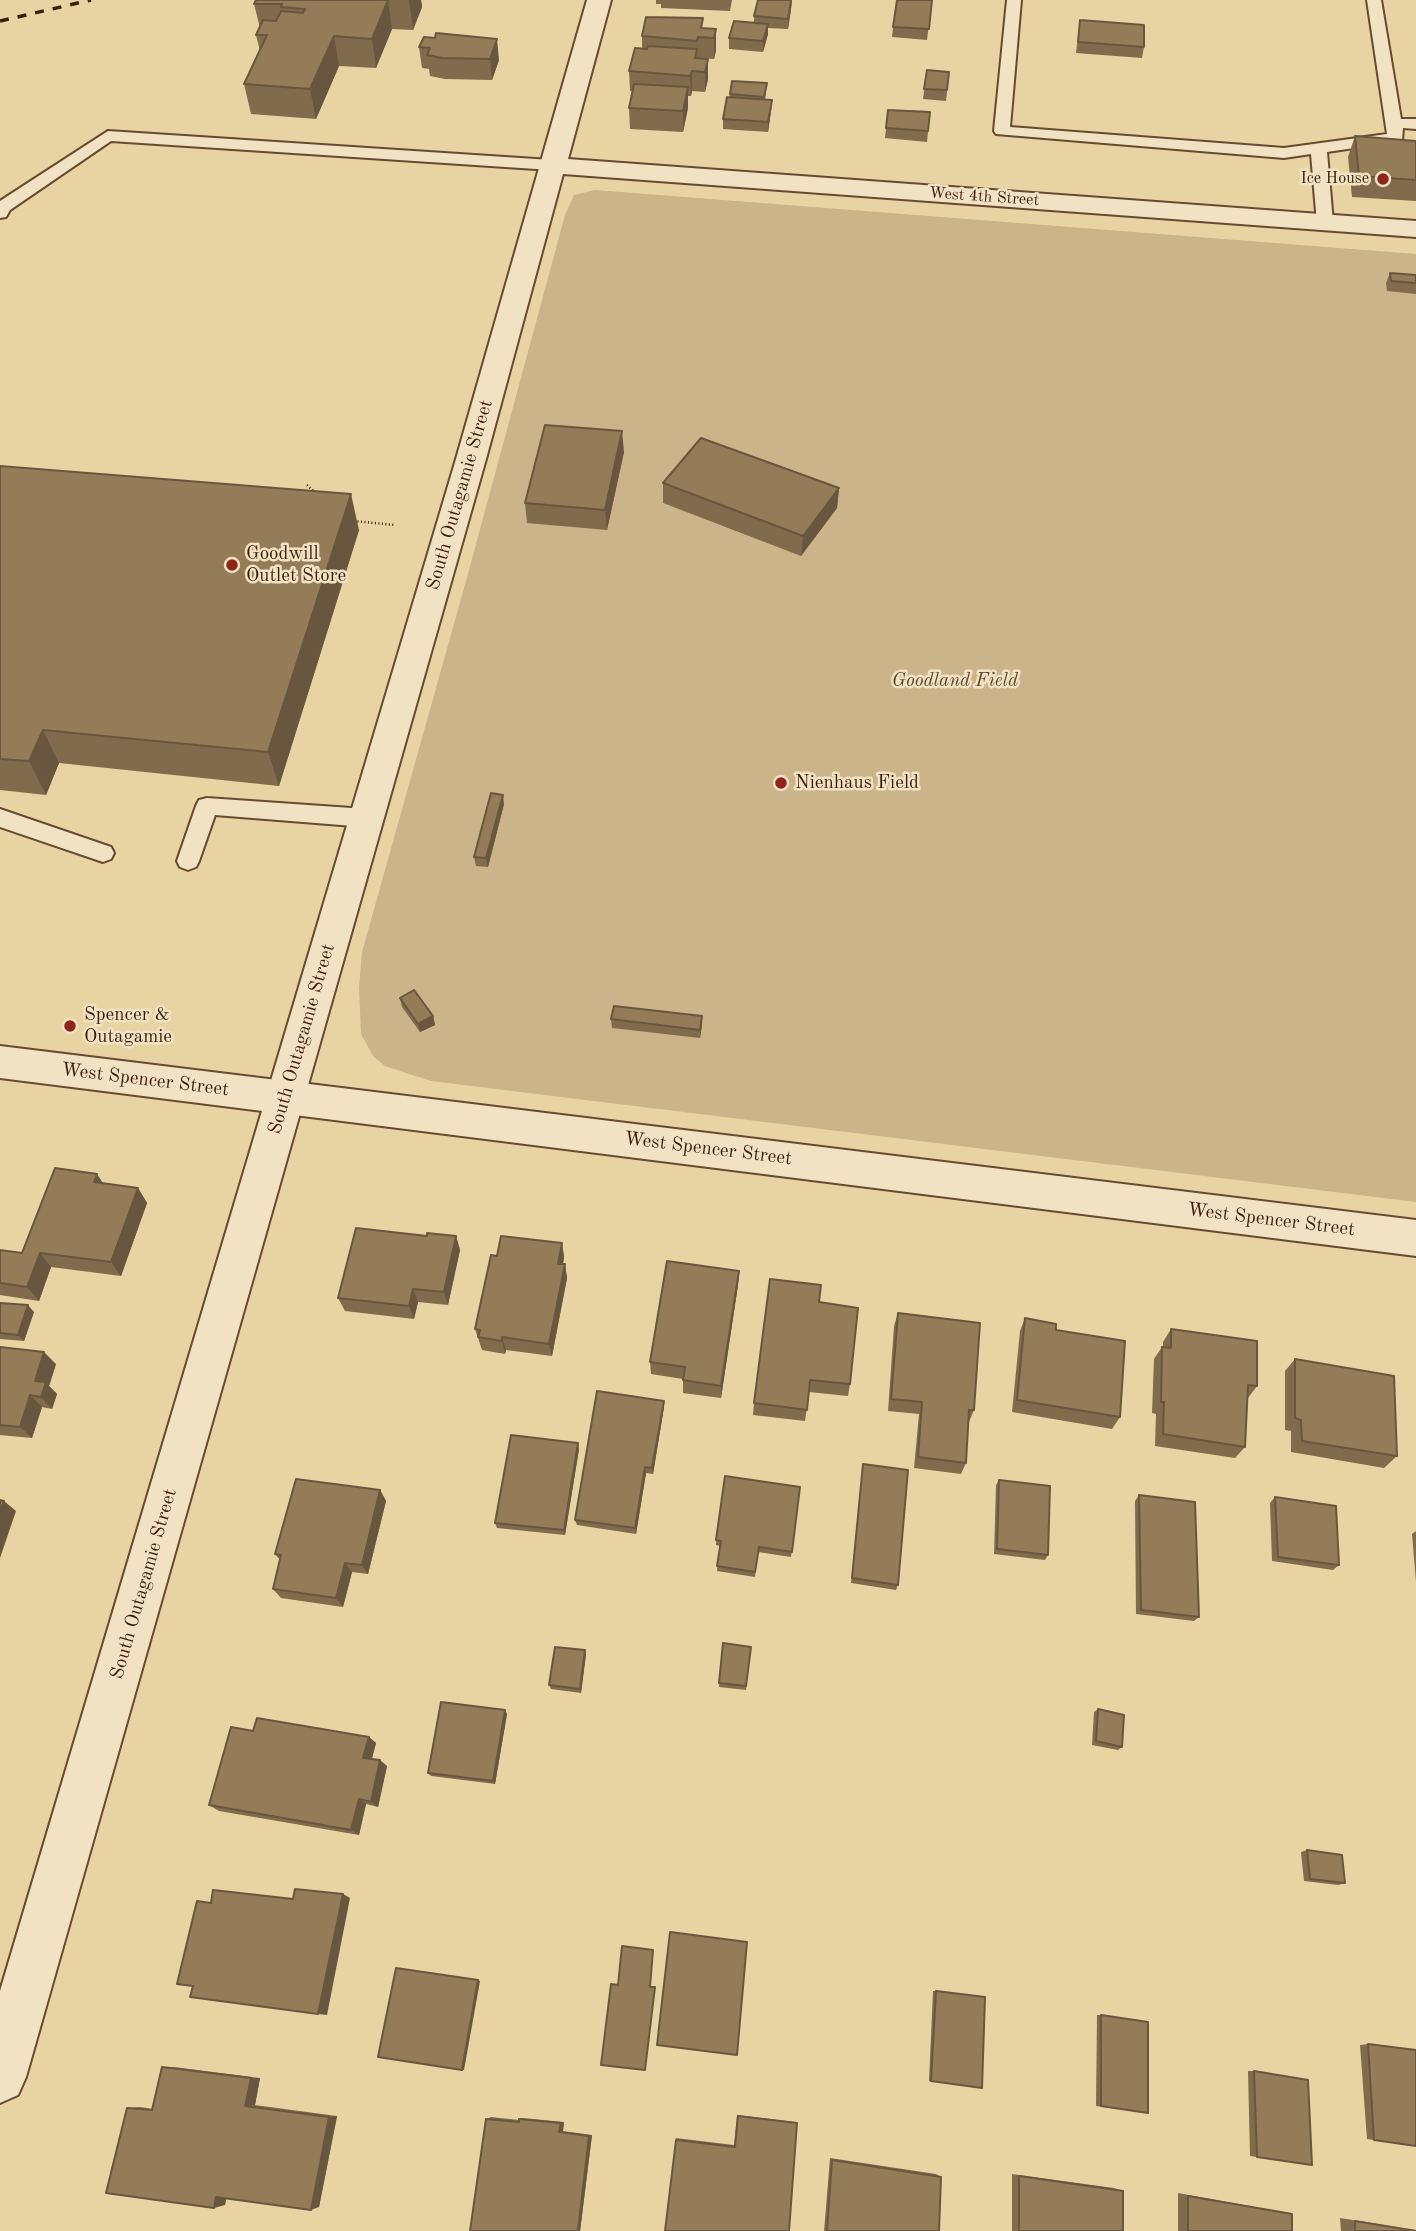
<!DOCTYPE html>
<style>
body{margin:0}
canvas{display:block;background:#e8d3a3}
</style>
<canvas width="1416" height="2231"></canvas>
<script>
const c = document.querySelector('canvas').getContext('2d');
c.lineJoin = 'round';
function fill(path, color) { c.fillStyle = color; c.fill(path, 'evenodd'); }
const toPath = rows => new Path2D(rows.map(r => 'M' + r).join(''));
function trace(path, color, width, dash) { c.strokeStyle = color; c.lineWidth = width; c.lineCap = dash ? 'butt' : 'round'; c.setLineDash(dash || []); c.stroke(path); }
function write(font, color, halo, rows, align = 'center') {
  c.font = font + ' "Old Standard TT",serif'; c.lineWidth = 5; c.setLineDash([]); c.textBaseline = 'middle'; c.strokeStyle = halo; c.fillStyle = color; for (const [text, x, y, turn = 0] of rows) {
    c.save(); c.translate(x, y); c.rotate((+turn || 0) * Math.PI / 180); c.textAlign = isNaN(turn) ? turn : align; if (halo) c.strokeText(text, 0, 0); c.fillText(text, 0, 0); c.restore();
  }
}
const green = toPath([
 [595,190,1416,254,1416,1202,431,1081,385,1066,373,1056,361,1034,359,988,362,952,466,581,565,215,574,195]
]);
const path = toPath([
 [307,485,317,494],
 [354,521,395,525]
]);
const service = toPath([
 [1007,0,1021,0,1010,127,1284,148,1387,134,1367,0,1381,0,1401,119,1416,119,1416,129,1403,128,1402,141,1327,152,1333,223,1325,228,1317,223,1311,154,1284,158,996,134,994,131,1007,0],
 [108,131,551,160,559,165,551,170,111,141,10,210,6,217,0,218,0,201,108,131],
 [207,798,366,809,374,812,377,818,374,824,366,827,215,815,199,861,196,867,188,870,180,867,177,861,196,806,199,800,207,798],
 [0,809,111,847,114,853,111,859,103,862,0,827,0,809]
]);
const minor = toPath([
 [587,0,611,0,568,159,1416,221,1416,237,563,174,486,459,26,2077,18,2095,0,2103,0,1991,456,459,587,0]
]);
const tertiary = toPath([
 [0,1046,1416,1220,1416,1256,0,1078,0,1046]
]);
const rail = toPath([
 [0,21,91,0]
]);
const wall = toPath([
 [256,0,421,0,422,7,413,30,392,29,376,68,339,66,316,119,251,114,244,84,260,51,256,35,260,28,254,4],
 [656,0,732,0,730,11,661,8,661,4,656,4],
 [792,0,791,9,788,29,768,28,768,34,763,52,729,49,729,38,754,22,754,16],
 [932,0,927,40,892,37,893,27],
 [1080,20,1144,47,1142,58,1076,53],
 [703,28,716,29,716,50,714,59,698,58,708,59,708,79,705,92,692,91,691,96,688,96,688,108,683,132,630,129,629,108,633,91,630,91,629,71,642,48,642,36],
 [424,37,499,60,492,80,445,79,430,76,429,69,422,68,419,47],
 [927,70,949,72,946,101,923,99],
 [767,83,765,100,772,100,771,111,768,132,723,129,723,119,730,94],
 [930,112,927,142,885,138,886,128],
 [1355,136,1416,141,1416,201,1352,197,1348,157],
 [1390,273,1416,275,1416,294,1387,291,1386,283],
 [624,452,607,530,527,523,525,503],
 [0,466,359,530,279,786,59,763,46,795,0,790],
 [663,483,839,488,837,508,801,556,663,503],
 [504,804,488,867,476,866,474,857],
 [400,998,433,1016,435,1025,420,1032,402,1007],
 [702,1016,702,1024,700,1038,612,1028,611,1019],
 [103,1184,138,1188,147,1203,121,1276,51,1267,39,1301,0,1295,0,1250,22,1253],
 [456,1236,460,1250,448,1305,418,1302,414,1319,345,1311,338,1298],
 [562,1243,564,1257,563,1264,565,1264,567,1278,552,1356,506,1350,505,1354,482,1350,475,1329,497,1256],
 [739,1271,738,1285,721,1398,683,1393,683,1379,651,1374,650,1362],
 [819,1302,850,1384,848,1396,809,1392,805,1421,753,1415,754,1403],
 [0,1303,34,1312,24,1341,0,1339],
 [898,1313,974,1410,969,1422,968,1422,966,1463,961,1474,914,1468,919,1414,888,1411,894,1326],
 [1025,1318,1056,1330,1120,1417,1112,1429,1012,1412,1020,1331],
 [1171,1329,1257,1386,1248,1398,1245,1447,1235,1458,1155,1446,1156,1414,1152,1413,1154,1359,1162,1347,1163,1347,1163,1342],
 [0,1347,56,1364,49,1386,57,1394,52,1409,42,1407,32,1438,0,1435],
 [1295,1359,1397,1456,1384,1468,1291,1452,1291,1431,1285,1430,1285,1371],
 [664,1401,664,1407,653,1474,646,1473,636,1534,577,1525,575,1520],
 [579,1449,565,1535,497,1528,495,1523],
 [863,1464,898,1585,896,1590,851,1583],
 [999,1480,1048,1555,1045,1560,994,1554,996,1485],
 [800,1487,791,1557,758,1552,755,1577,717,1571,720,1546,716,1545,716,1540],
 [380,1490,386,1501,368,1574,352,1572,343,1607,281,1598,273,1589,280,1560,275,1554],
 [1139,1495,1199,1617,1194,1621,1136,1614,1135,1501],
 [1275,1497,1339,1565,1333,1570,1272,1561,1270,1503],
 [1416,1531,1416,1582,1412,1534],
 [723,1643,751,1647,746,1690,719,1687],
 [586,1654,581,1693,551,1689,549,1685],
 [1098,1709,1122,1747,1118,1750,1092,1745,1094,1712],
 [507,1714,495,1784,431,1776,428,1773],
 [253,1731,369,1737,376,1743,372,1759,387,1766,378,1807,366,1804,359,1835,219,1811,209,1805],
 [1307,1850,1345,1883,1338,1885,1304,1881,1301,1852],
 [933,1991,936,1991,982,2088,929,2081],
 [1097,2015,1101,2015,1148,2113,1096,2106],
 [1368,2044,1416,2146,1367,2139,1360,2045],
 [162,2067,174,2067,260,2078,255,2105,337,2116,319,2207,226,2199,225,2205,127,2108,140,2107,153,2109],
 [1248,2071,1254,2071,1312,2165,1250,2156],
 [737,2115,795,2122,797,2123,789,2231,676,2140,676,2138,734,2145],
 [491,2117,519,2120,519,2119,523,2118,564,2122,563,2131,592,2135,580,2231,486,2119],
 [830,2158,936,2174,941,2177,939,2231,824,2231],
 [1012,2174,1114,2188,1123,2191,1123,2231,1012,2231],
 [1178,2193,1292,2214,1292,2231,1178,2231],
 [1340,2218,1416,2230,1416,2231,1341,2231]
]);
const shadedWall = toPath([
 [388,0,392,29,376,68,372,39],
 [409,0,421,0,422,7,413,30],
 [792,0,791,9,788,29,788,19],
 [768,24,768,34,763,52,763,41],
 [716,29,716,50,714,59,714,38],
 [334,36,339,66,316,119,310,89],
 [497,39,499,60,492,80,490,59],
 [708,59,708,79,705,92,705,72],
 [692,71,692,91,691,96,690,76],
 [688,87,688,108,683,132,683,111],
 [772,100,771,111,768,132,768,122],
 [622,431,624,452,607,530,605,510],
 [839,488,837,508,801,556,803,536],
 [351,494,359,530,279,786,268,752],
 [43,730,59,763,46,795,29,761],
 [503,795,504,804,488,867,486,858],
 [433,1016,435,1025,420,1032,418,1024],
 [702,1016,702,1024,700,1038,700,1030],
 [97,1174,107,1189,94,1182],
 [138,1188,147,1203,121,1276,111,1262],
 [456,1236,460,1250,448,1305,444,1292],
 [562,1243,564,1257,561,1277,558,1264],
 [40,1253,51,1267,39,1301,27,1287],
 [565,1264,567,1278,552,1356,549,1344],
 [739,1271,738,1285,721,1398,721,1386],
 [413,1289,418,1302,414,1319,409,1306],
 [28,1305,34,1312,24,1341,18,1335],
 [502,1337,506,1350,505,1354,502,1341],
 [44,1352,56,1364,49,1386,57,1394,52,1409,41,1397,35,1381],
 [30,1395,42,1407,32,1438,20,1427],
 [664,1401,664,1407,653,1474,652,1468],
 [578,1443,579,1449,565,1535,564,1530],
 [645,1467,646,1473,636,1534,635,1528],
 [380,1490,386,1501,368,1574,362,1565],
 [4,1501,16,1511,0,1558,0,1511],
 [345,1563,352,1572,343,1607,336,1598],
 [585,1650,586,1654,581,1693,580,1689],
 [505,1710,507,1714,495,1784,493,1781],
 [369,1737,376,1743,370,1764,363,1758],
 [380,1760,387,1766,378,1807,371,1802],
 [359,1799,366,1804,359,1835,351,1830],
 [343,1894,350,1898,327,2015,318,2014],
 [478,1980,480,1981,464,2070,462,2070],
 [251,2078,260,2078,255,2105,245,2106],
 [337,2116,319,2207,311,2210,329,2117],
 [564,2122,563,2131,559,2132,561,2123],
 [592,2135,580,2231,578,2231,589,2136],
 [227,2194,225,2205,214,2208,216,2197]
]);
const building = toPath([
 [256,0,388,0,372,39,334,36,310,89,244,84,267,35,256,35,263,20,276,21,281,11,303,13,305,9,281,7,282,4,254,4,256,0],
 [758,0,791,0,788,19,754,16,758,0],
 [897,0,932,0,929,29,893,27,897,0],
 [646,17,703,18,701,28,716,29,714,38,698,37,697,41,642,36,646,17],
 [1080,20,1144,25,1144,47,1078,42,1080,20],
 [734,21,768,24,763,41,729,38,734,21],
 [436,33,497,39,490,59,442,58,427,55,430,48,419,47,424,37,435,38,436,33],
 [648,46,697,49,695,58,708,59,705,72,692,71,690,76,629,71,635,48,647,49,648,46],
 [927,70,949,72,947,90,924,89,927,70],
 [732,81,767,83,764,97,730,94,732,81],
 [634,84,688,87,683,111,629,108,634,84],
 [727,97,772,100,768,122,723,119,727,97],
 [888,110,930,112,928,131,886,128,888,110],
 [1355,136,1416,141,1416,180,1359,176,1355,136],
 [1390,273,1416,275,1416,283,1391,281,1390,273],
 [545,425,622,431,605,510,525,503,545,425],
 [701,438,839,488,803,536,663,483,701,438],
 [0,466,351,494,268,752,43,730,29,761,0,759,0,466],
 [491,793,503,795,486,858,474,857,491,793],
 [414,990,433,1016,418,1024,400,998,414,990],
 [614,1006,702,1016,700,1030,611,1019,614,1006],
 [55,1168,97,1174,94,1182,138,1188,111,1262,40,1253,27,1287,0,1283,0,1250,22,1253,55,1168],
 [356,1228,427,1236,427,1233,456,1236,444,1292,413,1289,409,1306,338,1298,356,1228],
 [501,1236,562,1243,558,1264,565,1264,549,1344,502,1337,502,1341,478,1337,480,1330,475,1329,491,1255,497,1256,501,1236],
 [667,1261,739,1271,721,1386,683,1380,685,1367,650,1362,667,1261],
 [770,1279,821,1285,819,1302,858,1308,850,1384,810,1380,807,1410,754,1403,770,1279],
 [0,1303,28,1305,18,1335,0,1333,0,1303],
 [898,1313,980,1323,974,1410,969,1410,966,1463,918,1457,922,1402,891,1399,898,1313],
 [1025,1318,1056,1324,1056,1330,1125,1341,1120,1417,1017,1400,1025,1318],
 [1171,1329,1257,1341,1257,1386,1248,1385,1245,1447,1163,1434,1164,1402,1161,1402,1162,1347,1171,1348,1171,1329],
 [0,1347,44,1352,35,1381,46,1382,41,1397,30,1395,20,1427,0,1425,0,1347],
 [1295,1359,1394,1376,1397,1456,1302,1441,1301,1420,1295,1418,1295,1359],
 [597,1391,664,1401,652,1468,645,1467,635,1528,575,1520,597,1391],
 [511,1435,578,1443,564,1530,495,1523,511,1435],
 [863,1464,908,1470,898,1585,852,1578,863,1464],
 [725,1476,800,1487,792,1552,759,1547,755,1572,717,1566,721,1541,716,1540,725,1476],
 [296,1479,380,1490,362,1565,345,1563,336,1598,273,1589,281,1555,275,1554,296,1479],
 [999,1480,1050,1486,1048,1555,997,1549,999,1480],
 [1139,1495,1195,1502,1199,1617,1141,1610,1139,1495],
 [1275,1497,1336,1506,1339,1565,1278,1557,1275,1497],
 [0,1500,4,1501,0,1511,0,1500],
 [723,1643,751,1647,746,1686,719,1683,723,1643],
 [555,1647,585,1650,580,1689,549,1685,555,1647],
 [441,1702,505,1710,493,1781,428,1773,441,1702],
 [1098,1709,1124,1715,1122,1747,1096,1741,1098,1709],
 [257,1718,369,1737,363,1758,380,1760,371,1802,359,1799,351,1830,209,1805,231,1727,253,1731,257,1718],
 [1307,1850,1342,1855,1345,1883,1310,1879,1307,1850],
 [295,1889,343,1894,318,2014,190,1997,193,1986,177,1984,197,1901,211,1903,213,1890,293,1899,295,1889],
 [670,1932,747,1942,737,2055,657,2045,670,1932],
 [622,1946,653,1950,650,1987,655,1987,645,2070,601,2065,611,1984,618,1985,622,1946],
 [396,1968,478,1980,462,2070,378,2057,396,1968],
 [936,1991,985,1997,982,2088,931,2081,936,1991],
 [1101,2015,1148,2022,1148,2113,1101,2106,1101,2015],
 [1368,2044,1416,2050,1416,2146,1374,2140,1368,2044],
 [162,2067,251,2078,245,2106,329,2117,311,2210,216,2197,214,2208,106,2193,127,2108,152,2110,162,2067],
 [1254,2071,1308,2080,1312,2165,1257,2157,1254,2071],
 [738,2116,797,2123,789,2231,665,2231,676,2140,735,2147,738,2116],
 [486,2119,519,2122,519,2119,561,2123,559,2132,589,2136,578,2231,470,2231,486,2119],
 [832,2160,941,2177,939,2231,827,2231,832,2160],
 [1019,2176,1123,2191,1123,2231,1019,2231,1019,2176],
 [1188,2196,1292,2214,1292,2231,1188,2231,1188,2196],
 [1355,2221,1416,2231,1355,2231,1355,2221]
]);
const markers = [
 [1383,179,7,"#8f2418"],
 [232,565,7,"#8f2418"],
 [781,783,7,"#8f2418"],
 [70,1026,7,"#8f2418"]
];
const farPoinames = [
 ["Ice House",1369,179]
];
const farStreetnames = [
 ["West 4th Street",984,197,4]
];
const streetNames = [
 ["South Outagamie Street",460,495,-74],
 ["South Outagamie Street",302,1039,-74],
 ["West Spencer Street",145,1080,7],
 ["West Spencer Street",708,1149,7],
 ["West Spencer Street",1271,1220,7],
 ["South Outagamie Street",144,1584,-74]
];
const poiNames = [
 ["Goodwill",246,554],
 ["Outlet Store",246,576],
 ["Nienhaus Field",795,783],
 ["Spencer &",84,1015],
 ["Outagamie",84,1037]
];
const parkNames = [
 ["Goodland Field",955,681]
];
fill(green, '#cbb489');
trace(service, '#674a2f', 4);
trace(minor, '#674a2f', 4);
trace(tertiary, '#674a2f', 4);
trace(path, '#3c1d08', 2.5, [1, 2.5]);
fill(service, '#f0e2c3');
fill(minor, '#f0e2c3');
fill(tertiary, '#f0e2c3');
trace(rail, '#3c1d08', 3.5, [9, 9]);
fill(wall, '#806b4d');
fill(shadedWall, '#68573e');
fill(building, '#957c59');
trace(building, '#68573e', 2);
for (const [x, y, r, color] of markers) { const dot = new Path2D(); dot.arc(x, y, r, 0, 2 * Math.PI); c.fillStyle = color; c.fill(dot); trace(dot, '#f0e2c3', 2.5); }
write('16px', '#3c1d08', '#f0e2c3', farPoinames, 'right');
write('16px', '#3c1d08', '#f0e2c3', farStreetnames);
write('19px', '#3c1d08', '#f0e2c3', streetNames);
write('19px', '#3c1d08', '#f0e2c3', poiNames, 'left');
write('italic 19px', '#604328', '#f0e2c3', parkNames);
</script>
